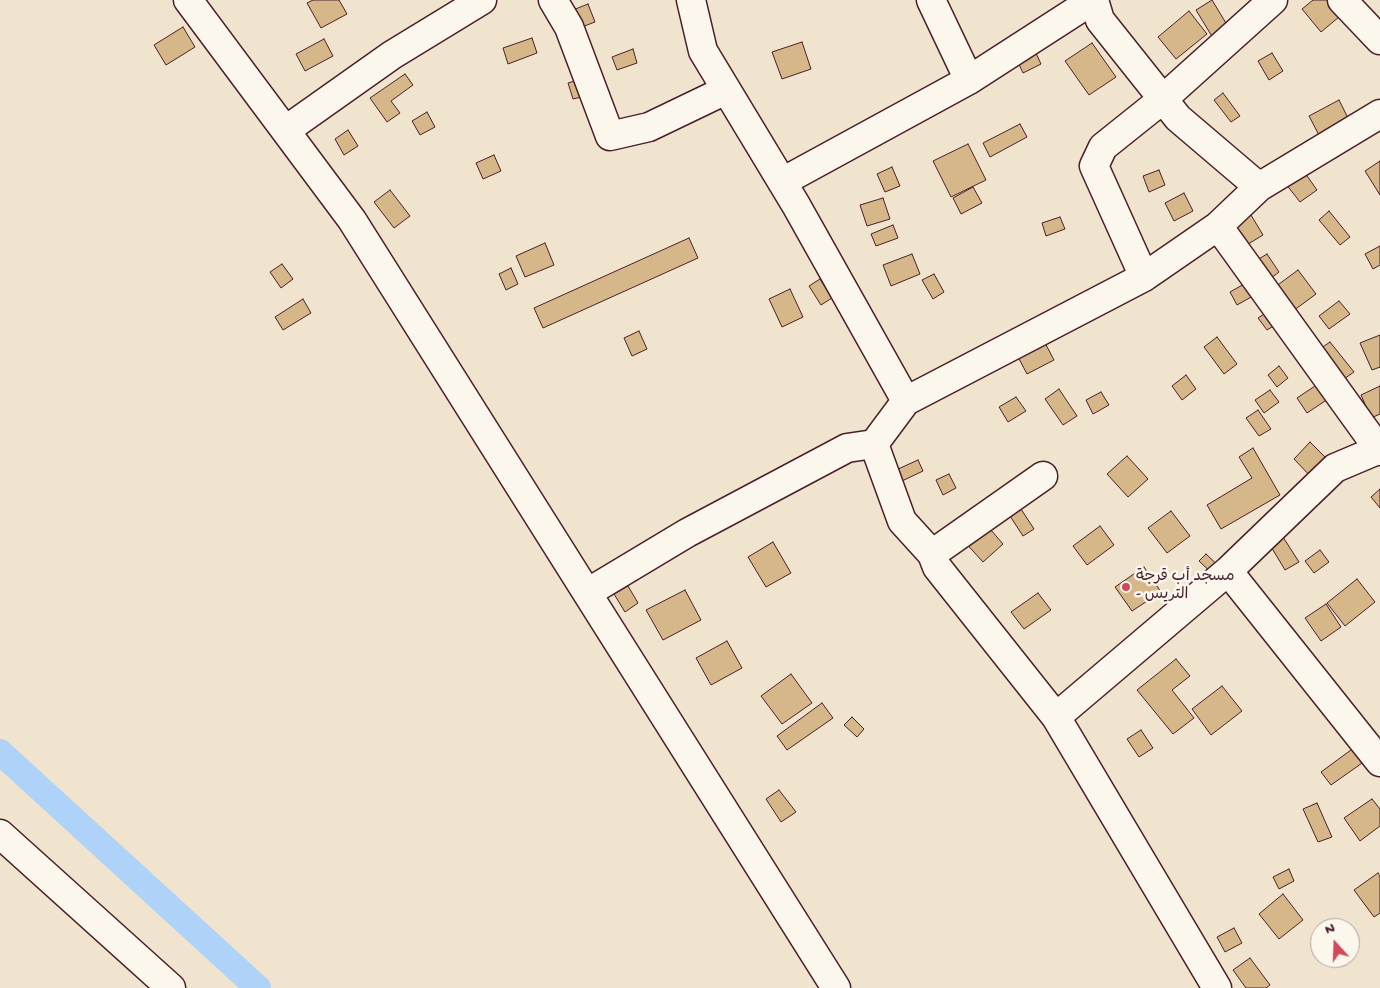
<!DOCTYPE html>
<meta charset="utf-8">
<style>
body{margin:0}
#map{position:relative;width:1380px;height:988px;overflow:hidden;background:#f0e4ce;font-family:"Gochi Hand",sans-serif}
canvas{display:block}
.north{position:absolute;left:1310px;top:918px;width:50px;height:50px;box-sizing:border-box;background:#fbf7ec;border:1px solid #b4a19f;border-radius:50%;rotate:340deg;font-size:14px;font-weight:700;line-height:20px;text-align:center;color:#4a1f2b}
.north::after{content:'';display:block;margin:auto;width:18px;height:22px;background:#d1495b;clip-path:polygon(50% 0,100% 100%,50% 72%,0 100%)}
</style>
<div id="map">
<canvas width="1380" height="988"></canvas>
<div class="north">N</div>
</div>
<script>
const c = document.querySelector('canvas').getContext('2d');
c.lineJoin = 'round';
const toPath = rows => new Path2D(rows.map(r => 'M' + r).join(''));
function trace(path, color, width, dash) { c.strokeStyle = color; c.lineWidth = width; c.lineCap = dash ? 'butt' : 'round'; c.setLineDash(dash || []); c.stroke(path); }
function fill(path, color) { c.fillStyle = color; c.fill(path, 'evenodd'); }
function write(font, color, halo, rows, align = 'center') {
  c.font = font + ' "Gochi Hand","Playpen Sans Arabic",sans-serif'; c.lineWidth = 5; c.setLineDash([]); c.textBaseline = 'middle'; c.strokeStyle = halo; c.fillStyle = color; for (const [text, x, y, turn = 0] of rows) {
    c.save(); c.translate(x, y); c.rotate((+turn || 0) * Math.PI / 180); c.textAlign = isNaN(turn) ? turn : align; if (halo) c.strokeText(text, 0, 0); c.fillText(text, 0, 0); c.restore();
  }
}
const canal = toPath([
 [0,752,258,988]
]);
const building = toPath([
 [313,0,339,0,347,14,321,28,307,3,313,0],
 [1212,0,1232,33,1216,43,1196,10,1212,0],
 [1313,0,1335,0,1345,12,1321,32,1302,9,1313,0],
 [588,4,595,22,579,28,573,10,588,4],
 [1189,11,1207,34,1176,59,1158,37,1189,11],
 [183,27,195,47,166,65,154,45,183,27],
 [532,38,537,53,508,64,503,48,532,38],
 [324,39,333,56,305,71,296,54,324,39],
 [802,42,811,69,782,79,772,52,802,42],
 [1092,43,1116,77,1089,95,1065,61,1092,43],
 [633,49,637,63,617,70,612,57,633,49],
 [1035,51,1041,64,1023,73,1017,60,1035,51],
 [1272,53,1283,71,1269,80,1258,61,1272,53],
 [405,74,413,85,391,101,400,113,387,122,370,98,405,74],
 [581,79,586,96,573,99,568,83,581,79],
 [1223,93,1240,116,1231,122,1214,100,1223,93],
 [1339,100,1352,126,1322,141,1309,116,1339,100],
 [427,112,435,127,420,135,412,121,427,112],
 [1020,124,1027,137,990,157,983,143,1020,124],
 [348,130,358,146,344,155,335,139,348,130],
 [968,144,986,180,951,197,933,161,968,144],
 [494,155,501,171,483,179,476,163,494,155],
 [1380,161,1380,195,1365,171,1380,161],
 [1300,166,1317,190,1300,202,1282,179,1300,166],
 [892,167,900,186,885,192,877,174,892,167],
 [1159,170,1165,185,1149,192,1143,176,1159,170],
 [973,187,982,203,961,214,953,198,973,187],
 [390,190,410,216,394,228,374,202,390,190],
 [1184,193,1193,211,1174,221,1165,203,1184,193],
 [883,198,890,219,867,226,860,205,883,198],
 [1248,210,1263,235,1245,246,1230,221,1248,210],
 [1329,211,1350,237,1340,245,1319,220,1329,211],
 [1060,217,1065,229,1046,236,1042,223,1060,217],
 [893,225,898,238,876,246,871,234,893,225],
 [689,238,698,258,543,328,534,308,689,238],
 [545,243,554,265,525,277,516,256,545,243],
 [1380,246,1380,265,1373,269,1365,254,1380,246],
 [912,254,920,274,891,286,883,265,912,254],
 [1267,254,1279,272,1267,281,1254,262,1267,254],
 [282,264,293,279,281,288,270,272,282,264],
 [511,268,518,284,506,290,499,274,511,268],
 [1298,270,1316,294,1293,311,1275,287,1298,270],
 [934,274,944,292,933,299,922,280,934,274],
 [820,279,832,298,821,305,809,286,820,279],
 [1253,279,1260,292,1237,305,1230,292,1253,279],
 [790,289,803,317,782,327,769,299,790,289],
 [303,299,311,313,283,330,275,317,303,299],
 [1339,301,1350,314,1329,329,1319,316,1339,301],
 [1272,309,1280,322,1267,330,1258,318,1272,309],
 [639,331,647,349,632,356,624,338,639,331],
 [1380,335,1380,367,1372,370,1360,343,1380,335],
 [1217,337,1237,364,1224,374,1204,347,1217,337],
 [1044,341,1054,360,1027,374,1017,355,1044,341],
 [1330,342,1354,372,1341,381,1317,351,1330,342],
 [1279,366,1288,378,1277,387,1268,375,1279,366],
 [1186,375,1196,389,1182,400,1172,386,1186,375],
 [1324,380,1334,395,1307,413,1297,398,1324,380],
 [1380,386,1380,414,1371,418,1361,395,1380,386],
 [1059,389,1077,416,1063,425,1045,399,1059,389],
 [1270,390,1279,402,1264,413,1255,400,1270,390],
 [1101,392,1109,405,1093,414,1086,400,1101,392],
 [1016,397,1026,411,1008,422,999,407,1016,397],
 [1258,410,1271,429,1259,436,1246,418,1258,410],
 [1310,442,1330,462,1313,479,1294,459,1310,442],
 [1253,448,1280,495,1221,529,1207,505,1252,478,1239,457,1253,448],
 [1127,456,1148,479,1128,497,1107,474,1127,456],
 [918,460,923,471,902,481,896,470,918,460],
 [949,474,956,488,943,495,936,480,949,474],
 [1380,489,1380,508,1371,497,1380,489],
 [1019,506,1034,529,1023,536,1008,513,1019,506],
 [1171,511,1190,536,1167,553,1148,528,1171,511],
 [984,522,1003,544,983,562,963,540,984,522],
 [1100,526,1114,545,1087,565,1073,546,1100,526],
 [1283,537,1299,562,1285,570,1270,545,1283,537],
 [773,542,791,573,766,587,748,557,773,542],
 [1320,550,1329,562,1314,573,1305,561,1320,550],
 [1206,554,1223,570,1216,577,1199,561,1206,554],
 [1144,567,1161,592,1132,611,1115,587,1144,567],
 [1357,579,1375,602,1345,626,1327,603,1357,579],
 [628,586,638,603,625,612,614,594,628,586],
 [685,590,701,620,663,640,646,610,685,590],
 [1038,593,1051,610,1024,629,1011,612,1038,593],
 [1326,604,1341,627,1321,641,1305,618,1326,604],
 [727,641,742,668,711,685,696,658,727,641],
 [1176,659,1190,676,1172,690,1194,718,1173,734,1137,690,1176,659],
 [791,674,812,703,782,724,761,696,791,674],
 [1222,686,1242,711,1211,735,1192,709,1222,686],
 [822,703,833,718,787,750,777,736,822,703],
 [852,717,864,729,857,737,844,725,852,717],
 [1141,730,1153,748,1139,757,1127,739,1141,730],
 [1355,747,1365,761,1331,785,1321,772,1355,747],
 [779,790,796,812,781,822,766,799,779,790],
 [1372,799,1380,809,1380,826,1360,841,1344,818,1372,799],
 [1317,803,1332,837,1318,842,1303,809,1317,803],
 [1289,869,1294,881,1279,889,1273,877,1289,869],
 [1378,873,1380,876,1380,913,1374,917,1354,890,1378,873],
 [1283,894,1303,920,1279,939,1259,914,1283,894],
 [1234,928,1242,943,1225,952,1217,937,1234,928],
 [1250,958,1270,985,1266,988,1246,988,1233,970,1250,958]
]);
const minor = toPath([
 [188,0,352,220,836,988],
 [553,0,569,27,610,136,649,127,726,90],
 [691,0,703,51,796,205,906,401],
 [931,0,969,80],
 [1094,0,1100,20,1178,118,1259,187],
 [1342,0,1380,40],
 [286,130,392,55,482,0],
 [782,182,969,80,1093,0],
 [1218,226,1380,451],
 [1144,277,1094,166,1103,147,1163,99,1273,0],
 [874,444,902,521,932,554,937,567,1056,717,1217,988],
 [932,554,1043,476],
 [1228,571,1380,762],
 [587,593,687,533,847,448,874,444,906,401,1144,277,1218,226,1259,187,1380,114],
 [1056,717,1228,571,1335,468,1380,449],
 [0,834,171,988]
]);
const markers = [
 [1126,587,5,"#d1495b"]
];
const poiNames = [
 ["مسجد أب قرجة",1136,578],
 ["- التريس",1136,596]
];
trace(canal, '#afd3f8', 26);
fill(building, '#d6b789');
trace(building, '#4a1f2b', 1);
trace(minor, '#4a1f2b', 31);
trace(minor, '#fbf7ec', 28);
for (const [x, y, r, color] of markers) { const dot = new Path2D(); dot.arc(x, y, r, 0, 2 * Math.PI); c.fillStyle = color; c.fill(dot); trace(dot, '#fbf7ec', 2); }
write('16px', '#4a1f2b', '#fbf7ec', poiNames, 'left');
</script>
